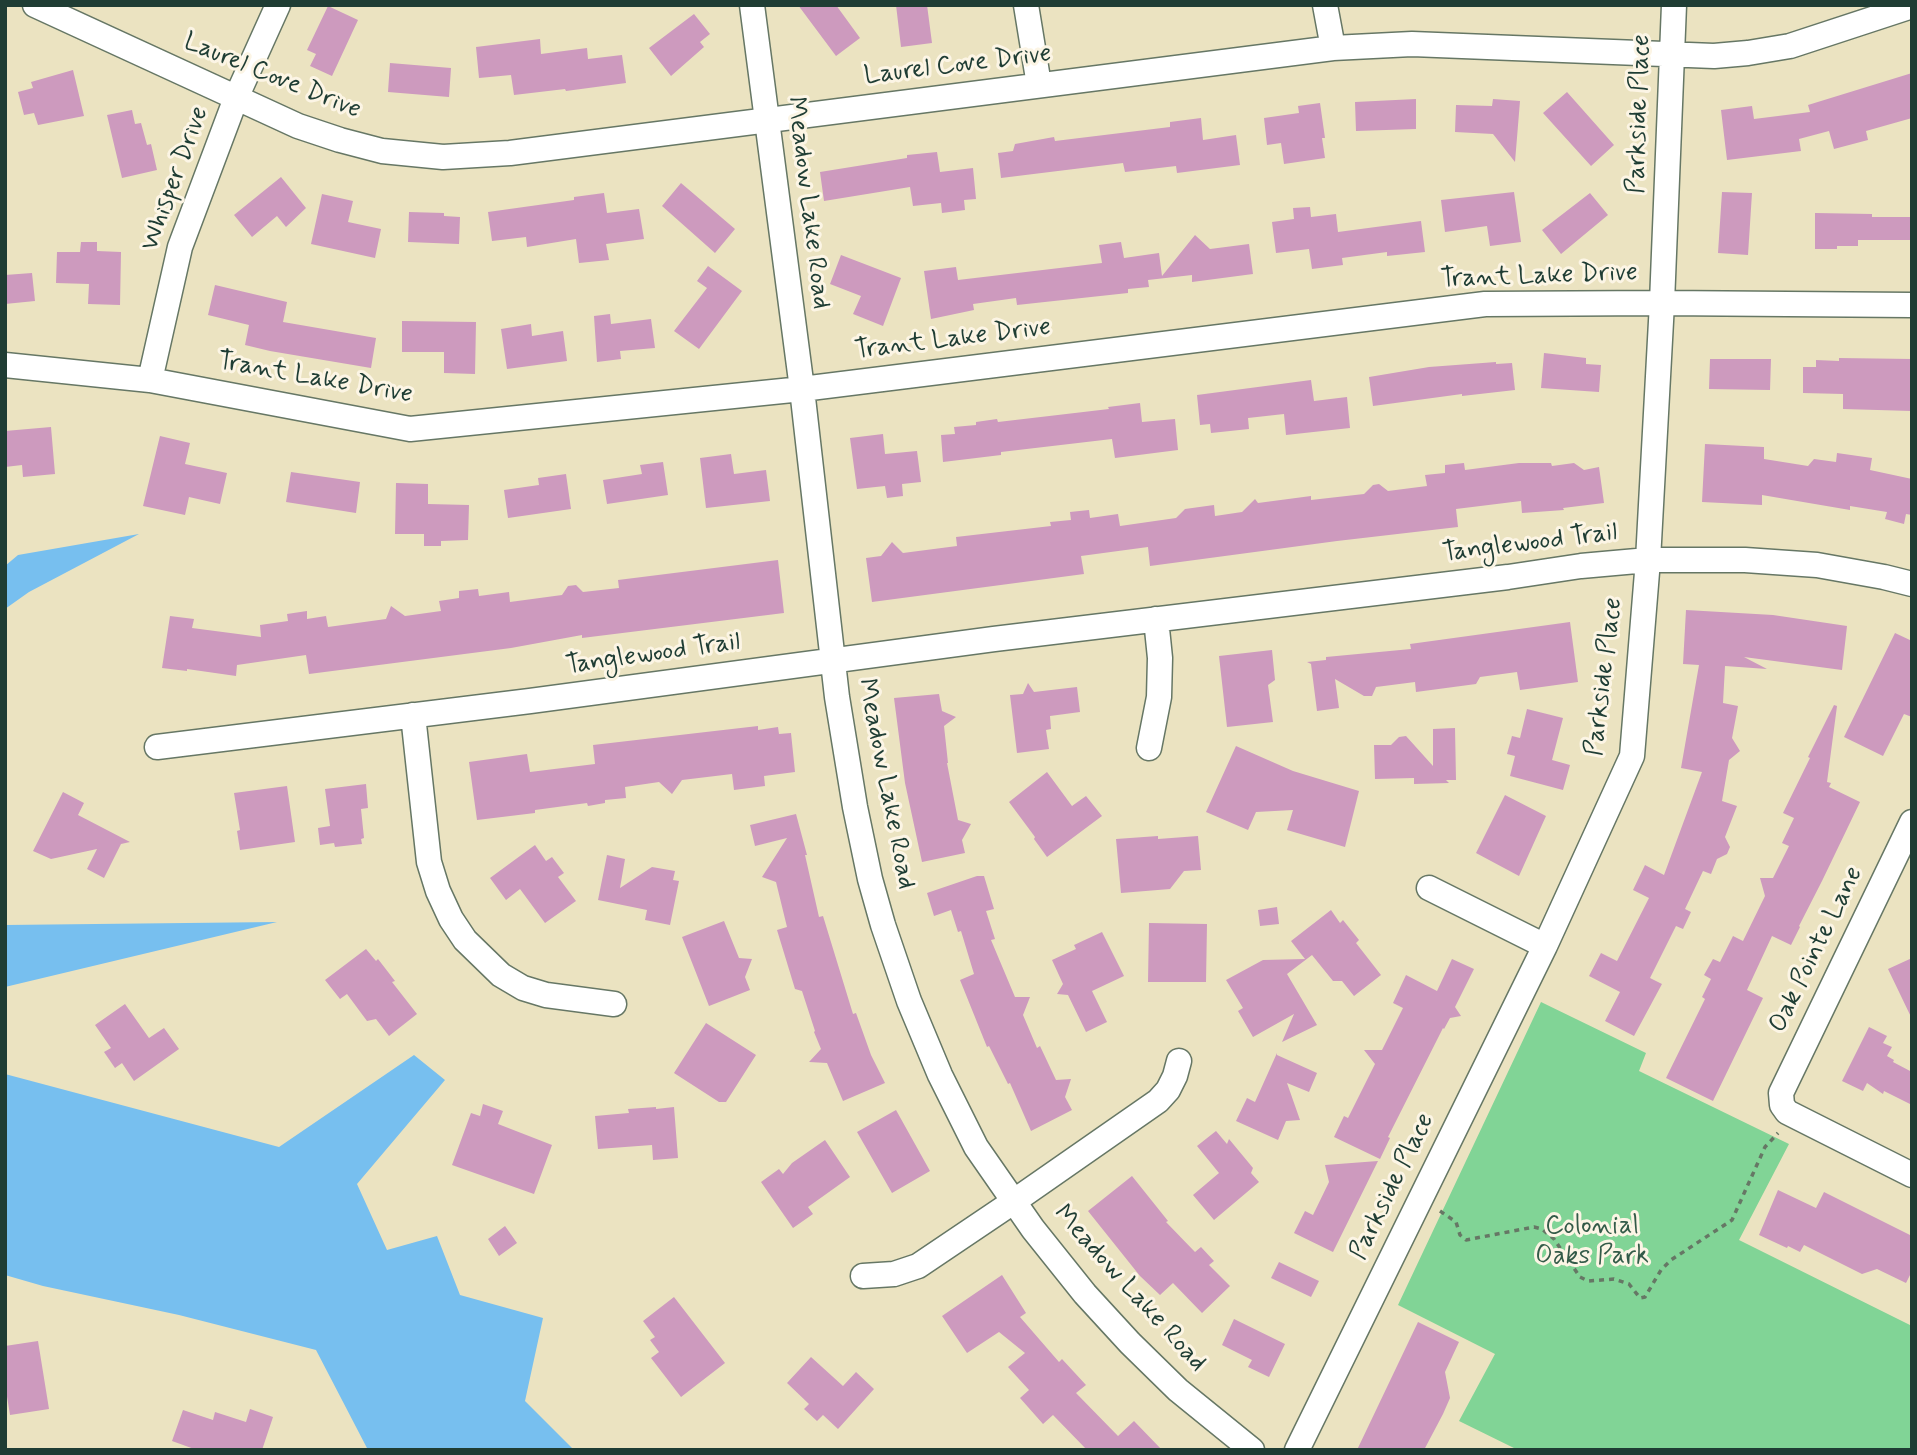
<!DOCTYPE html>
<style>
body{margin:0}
#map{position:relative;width:1917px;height:1455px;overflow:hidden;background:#ebe3c1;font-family:Mynerve,sans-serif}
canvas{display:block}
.frame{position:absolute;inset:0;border:7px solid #1f3d34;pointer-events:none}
</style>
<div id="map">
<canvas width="1917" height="1455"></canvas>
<div class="frame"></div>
</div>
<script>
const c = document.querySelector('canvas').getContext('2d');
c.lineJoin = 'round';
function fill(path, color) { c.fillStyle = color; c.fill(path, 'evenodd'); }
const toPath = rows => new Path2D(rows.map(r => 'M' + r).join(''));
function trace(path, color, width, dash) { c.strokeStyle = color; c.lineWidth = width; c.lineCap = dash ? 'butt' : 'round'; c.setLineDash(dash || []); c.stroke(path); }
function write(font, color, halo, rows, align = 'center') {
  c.font = font + ' Mynerve,sans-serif'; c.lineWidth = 6; c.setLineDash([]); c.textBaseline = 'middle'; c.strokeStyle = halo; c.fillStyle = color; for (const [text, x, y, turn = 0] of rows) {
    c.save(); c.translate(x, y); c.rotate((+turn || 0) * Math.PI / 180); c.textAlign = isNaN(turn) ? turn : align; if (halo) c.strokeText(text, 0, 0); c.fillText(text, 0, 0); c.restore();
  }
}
const green = toPath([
 [1541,1002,1646,1053,1639,1071,1789,1144,1739,1240,1912,1326,1912,1450,1518,1450,1459,1421,1495,1354,1398,1305]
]);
const water = toPath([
 [139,534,29,592,5,609,5,566,18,555],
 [277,922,5,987,5,925],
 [414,1055,445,1080,357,1184,387,1250,437,1236,460,1295,543,1318,525,1401,574,1450,368,1450,316,1350,179,1315,43,1286,5,1275,5,1074,279,1147]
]);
const building = toPath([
 [798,5,836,5,860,38,836,56],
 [896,5,927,5,932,43,901,47],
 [328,6,358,20,332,76,310,66,316,54,307,50],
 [694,14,710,34,700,42,704,47,671,76,649,48],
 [540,39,541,54,587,48,588,59,622,55,626,83,566,91,565,89,514,95,511,75,479,78,476,47],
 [390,63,451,68,449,97,388,92],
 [73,70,84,116,38,125,34,113,24,115,18,92,33,88,31,82],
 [1912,73,1912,118,1866,131,1868,140,1834,149,1829,131,1799,139,1801,151,1727,160,1721,110,1752,106,1754,119,1810,112,1808,105],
 [1567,92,1614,145,1591,166,1543,113],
 [1416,99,1416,129,1356,131,1355,102],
 [1493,99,1520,101,1515,162,1493,134,1455,132,1456,105,1492,106],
 [1320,103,1325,138,1322,138,1325,158,1284,164,1281,143,1267,145,1264,118,1299,113,1298,106],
 [132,110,135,124,141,123,147,145,151,144,157,170,122,178,107,115],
 [1201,118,1203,140,1236,135,1240,165,1177,173,1176,166,1125,172,1123,163,1001,178,998,153,1013,151,1015,144,1054,137,1055,141,1170,127,1170,122],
 [937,152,940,172,973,168,976,199,964,200,965,210,942,213,941,203,913,206,910,187,824,201,820,172,907,158,907,155],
 [281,177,306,208,286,227,277,216,252,237,234,215],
 [681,183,735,229,715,253,662,206],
 [1514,192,1521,242,1490,246,1487,226,1445,232,1441,200],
 [1722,192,1752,193,1748,255,1718,253],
 [604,193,607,213,639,209,644,239,606,244,609,260,579,263,576,239,527,247,526,237,492,241,488,212,574,200,574,197],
 [1590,193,1608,215,1561,254,1542,230],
 [322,194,353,201,348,222,381,229,375,258,311,244],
 [1310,207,1311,217,1336,214,1338,232,1421,221,1425,252,1387,256,1387,252,1342,258,1343,265,1312,269,1309,249,1276,253,1272,222,1294,219,1293,208],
 [409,212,444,213,444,216,460,217,459,244,408,242],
 [1815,213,1872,214,1872,217,1912,217,1912,240,1858,240,1858,246,1837,246,1837,249,1815,249],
 [1195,235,1210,249,1249,244,1253,274,1192,282,1192,275,1148,280,1149,287,1128,289,1128,293,1017,305,1016,298,973,304,974,310,931,319,924,271,956,267,958,280,1102,263,1099,245,1121,242,1124,258,1159,253,1162,276],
 [81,242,97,242,97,251,121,252,120,305,88,304,89,284,56,283,57,252,80,252],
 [841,255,901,278,883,326,853,314,861,296,830,284],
 [708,266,742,291,699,349,674,331,707,288,697,281],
 [32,273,35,301,5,304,5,275],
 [215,285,287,302,283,322,376,338,371,368,270,351,245,345,249,325,208,315],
 [610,314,611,324,651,319,655,348,620,351,621,359,597,362,594,316],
 [402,321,476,322,475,374,444,373,444,352,402,352],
 [531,324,532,336,563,331,567,361,507,369,501,329],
 [1544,353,1586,358,1586,364,1601,365,1599,392,1541,388],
 [1839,358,1912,359,1912,411,1843,409,1843,394,1803,393,1803,367,1816,367,1816,360,1839,361],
 [1710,359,1771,359,1770,390,1709,389],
 [1496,362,1496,364,1512,363,1515,390,1462,396,1462,394,1373,406,1369,377,1429,367],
 [1311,380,1314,401,1347,397,1350,428,1286,435,1284,414,1248,418,1249,429,1211,433,1210,424,1200,425,1197,395],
 [1140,403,1142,422,1175,419,1178,450,1115,458,1112,439,1001,452,1001,455,943,462,941,435,955,434,954,427,976,425,976,422,997,419,998,422,1109,409,1108,407],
 [51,427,55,474,23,477,22,465,5,467,5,431],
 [883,434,885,454,917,451,921,482,902,484,903,496,887,498,885,486,857,489,850,438],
 [160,436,190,443,185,464,227,473,220,504,189,497,185,515,143,506],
 [1705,444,1764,447,1764,459,1808,466,1814,459,1836,462,1837,453,1872,458,1870,470,1912,479,1912,515,1906,514,1904,524,1885,519,1887,512,1850,506,1850,510,1762,495,1762,505,1702,502],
 [731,454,734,474,766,470,770,501,706,508,700,458],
 [663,462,668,495,607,504,603,480,642,474,640,465],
 [1464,463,1465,470,1519,463,1551,463,1552,466,1574,463,1584,470,1599,467,1604,503,1563,508,1564,510,1522,513,1521,501,1456,509,1458,527,1337,541,1150,566,1148,547,1081,556,1084,574,872,602,866,558,881,556,892,542,903,553,957,546,956,537,1051,526,1050,522,1071,520,1070,512,1089,510,1090,518,1118,514,1120,526,1176,518,1185,509,1214,505,1215,516,1242,512,1255,499,1258,503,1311,496,1311,500,1364,494,1373,485,1379,484,1388,491,1427,486,1425,475,1445,473,1445,465],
 [291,472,360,482,356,513,286,502],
 [566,474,571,509,508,518,504,490,539,485,538,478],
 [396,483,428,484,428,504,469,505,468,540,441,541,441,546,424,546,424,534,395,534],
 [778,560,784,613,582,638,582,635,511,648,309,674,306,655,237,665,236,676,187,669,187,671,162,668,170,616,194,619,192,628,261,637,260,625,288,621,287,614,307,611,307,619,326,616,328,627,386,619,391,606,405,616,441,611,439,601,459,598,459,591,478,589,479,596,509,592,510,602,562,595,568,586,576,585,583,592,619,588,618,580],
 [1686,610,1773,615,1847,626,1842,670,1744,657,1767,669,1725,666,1723,703,1738,706,1732,738,1740,751,1729,760,1722,801,1737,806,1725,837,1730,847,1727,854,1717,859,1711,874,1703,871,1685,909,1691,912,1683,929,1676,926,1650,978,1662,984,1634,1036,1605,1021,1620,992,1589,976,1601,953,1617,961,1649,898,1633,890,1645,865,1664,875,1702,772,1681,768,1699,665,1683,664],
 [1570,622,1578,682,1520,690,1517,672,1480,677,1476,684,1416,692,1415,682,1376,687,1372,696,1364,696,1335,679,1339,708,1317,711,1311,664,1307,662,1326,660,1326,657,1411,649,1410,644],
 [1895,633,1912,641,1912,717,1904,714,1883,756,1844,737],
 [1272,650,1275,680,1268,685,1273,722,1227,727,1219,656],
 [1028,683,1034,692,1077,687,1080,712,1050,716,1051,729,1046,730,1049,749,1017,753,1010,695,1023,694],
 [939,694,942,711,956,717,944,726,948,763,947,763,958,820,971,824,962,840,965,853,922,862,905,783,894,698],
 [1834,705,1837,706,1827,782,1831,783,1829,787,1860,802,1822,881,1799,926,1800,927,1791,945,1772,936,1747,990,1763,998,1713,1101,1666,1078,1705,999,1702,997,1711,979,1704,975,1713,959,1720,962,1733,936,1743,941,1765,896,1760,878,1773,878,1789,846,1782,843,1794,818,1783,813,1810,758,1808,757],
 [1527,709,1563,718,1552,760,1570,765,1563,790,1510,776,1515,756,1507,754,1512,736,1520,738],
 [758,726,758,730,778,727,779,734,791,733,795,772,764,776,765,786,734,790,732,774,682,780,672,794,659,782,625,787,626,798,605,800,605,803,588,806,587,803,535,810,535,813,477,820,469,762,527,754,530,772,595,764,593,745],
 [1455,728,1456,780,1446,780,1449,783,1414,784,1414,778,1375,779,1374,745,1391,745,1399,737,1406,736,1433,766,1433,729],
 [1236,746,1293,771,1359,791,1345,847,1287,830,1293,810,1256,812,1248,830,1206,812],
 [1047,772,1072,806,1086,796,1102,816,1047,857,1034,839,1035,837,1009,802],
 [366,784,368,808,361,809,364,838,361,839,362,844,335,847,334,843,320,845,318,828,330,826,325,789],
 [287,786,295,842,240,850,237,831,240,830,234,793],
 [63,792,84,803,78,815,130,842,121,844,104,878,87,869,97,849,51,859,33,851],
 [1505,795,1546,816,1519,876,1476,853],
 [796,814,807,855,805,855,819,917,823,916,853,1014,856,1013,871,1055,885,1083,843,1101,827,1063,809,1062,821,1049,814,1032,815,1031,802,991,795,989,777,930,787,927,776,882,762,877,787,838,755,846,750,825],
 [1158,836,1158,839,1198,836,1201,870,1184,871,1170,889,1121,893,1116,839],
 [535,845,546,861,552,857,564,873,558,877,576,901,545,923,520,889,506,900,490,878],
 [607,855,625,859,620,888,652,867,675,871,673,880,679,881,670,925,645,920,647,910,598,900],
 [977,876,984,876,994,909,986,911,995,939,991,940,1015,997,1030,997,1023,1015,1037,1048,1040,1046,1056,1080,1071,1079,1065,1097,1072,1110,1031,1131,1010,1083,1008,1084,989,1046,987,1047,960,980,974,974,961,931,958,932,951,910,934,916,927,893],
 [1277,907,1279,924,1260,926,1258,910],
 [1331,910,1340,923,1343,920,1359,940,1356,943,1381,975,1354,996,1342,981,1333,981,1312,955,1287,974,1317,1025,1282,1042,1294,1014,1253,1037,1238,1011,1243,1008,1226,980,1263,960,1305,959,1291,941],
 [724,921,739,958,752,959,745,977,750,990,709,1006,682,937],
 [1149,923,1207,924,1206,982,1148,982],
 [1102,932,1124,976,1092,991,1107,1022,1086,1032,1068,995,1057,994,1063,984,1052,960,1076,949,1074,945],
 [366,949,376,961,378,959,395,981,392,982,417,1014,389,1036,376,1019,367,1021,347,994,340,999,325,980],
 [1912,958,1912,1019,1888,969],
 [1452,959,1474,969,1455,1007,1461,1016,1450,1018,1444,1029,1443,1028,1388,1137,1390,1138,1380,1159,1334,1137,1344,1116,1348,1118,1375,1064,1364,1050,1382,1050,1403,1008,1393,1003,1406,975,1437,991],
 [125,1004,149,1038,164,1028,179,1049,134,1081,122,1063,115,1068,104,1052,111,1048,95,1025],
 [706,1023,756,1055,726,1102,719,1102,674,1073],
 [1869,1027,1887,1036,1883,1043,1892,1047,1887,1056,1894,1060,1893,1062,1912,1072,1912,1105,1884,1091,1883,1094,1867,1083,1863,1091,1842,1081],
 [1277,1053,1277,1055,1317,1073,1309,1092,1287,1083,1300,1120,1286,1121,1278,1140,1236,1121,1247,1098,1255,1102],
 [483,1104,503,1111,498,1124,552,1145,534,1194,452,1165,471,1113,480,1116],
 [656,1107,656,1109,674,1107,678,1158,653,1160,652,1145,598,1149,595,1116,629,1113,628,1109],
 [896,1110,930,1171,892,1193,857,1132],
 [1216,1131,1227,1144,1229,1139,1253,1168,1251,1173,1259,1182,1214,1220,1193,1195,1219,1173,1197,1146],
 [825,1140,850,1177,808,1207,813,1214,793,1228,761,1182,779,1169,783,1174,792,1163],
 [1378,1161,1333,1252,1294,1233,1305,1211,1313,1215,1329,1182,1325,1165],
 [1132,1176,1168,1221,1166,1222,1195,1252,1201,1247,1214,1261,1209,1265,1230,1286,1202,1313,1173,1283,1160,1295,1140,1276,1088,1211],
 [1778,1190,1816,1208,1824,1192,1912,1236,1912,1271,1906,1283,1877,1269,1862,1274,1804,1245,1800,1252,1788,1246,1787,1248,1759,1235],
 [505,1226,517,1243,499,1256,488,1239],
 [1279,1262,1319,1281,1311,1297,1271,1278],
 [1002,1275,1026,1313,1020,1317,1059,1362,1062,1359,1086,1385,1076,1393,1118,1436,1134,1421,1162,1450,1087,1450,1053,1415,1043,1424,1020,1398,1029,1390,1008,1367,1025,1353,999,1332,967,1353,942,1316],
 [674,1297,725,1363,681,1397,651,1358,659,1352,650,1340,655,1337,643,1321],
 [1234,1319,1285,1344,1269,1377,1248,1367,1252,1360,1222,1345],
 [1418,1322,1459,1342,1445,1372,1450,1398,1443,1414,1424,1450,1357,1450],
 [38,1341,49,1409,10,1415,5,1384,5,1346],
 [811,1357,843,1386,856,1372,874,1389,838,1429,823,1415,817,1421,804,1409,809,1404,787,1383],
 [250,1409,273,1417,262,1450,197,1450,172,1441,183,1410,213,1420,215,1412,246,1422]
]);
const path = toPath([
 [1440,1211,1456,1222,1460,1235,1466,1240,1534,1227,1542,1229,1554,1239,1580,1277,1588,1281,1614,1279,1629,1284,1640,1298,1645,1297,1661,1270,1671,1260,1732,1220,1765,1147,1778,1133]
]);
const minor = toPath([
 [35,5,298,126,340,140,382,151,443,157,510,153,1333,48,1412,44,1714,56,1748,53,1790,46,1912,6],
 [752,5,802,389,837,697,855,807,870,879,883,925,909,1001,940,1075,976,1147,1033,1229,1085,1294,1130,1343,1178,1390,1252,1450],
 [1026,5,1039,85],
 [1325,5,1333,48],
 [5,365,150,380,410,429,802,389,1485,304,1662,303,1912,305],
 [150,380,180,247,236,98,278,5],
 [413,715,429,862,438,891,451,919,465,940,501,975,523,988,546,995,614,1004],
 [157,747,530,701,994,639,1508,577,1581,566,1648,560,1745,560,1817,565,1884,577,1912,584],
 [1149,748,1159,697,1160,658,1156,619],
 [1912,822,1781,1093,1782,1105,1787,1112,1912,1175],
 [1429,888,1545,946],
 [863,1276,894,1274,918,1266,1013,1202,1158,1101,1168,1090,1175,1076,1179,1061],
 [1297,1450,1545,946,1632,756,1648,560,1662,303,1674,5]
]);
const streetNames = [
 ["Laurel Cove Drive",958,66,-7],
 ["Laurel Cove Drive",272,77,22],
 ["Parkside Place",1640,114,-88],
 ["Whisper Drive",176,179,-70],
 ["Meadow Lake Road",807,203,83],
 ["Trant Lake Drive",1539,277,-2],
 ["Trant Lake Drive",953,340,-7],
 ["Trant Lake Drive",315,379,10],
 ["Tanglewood Trail",1530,544,-7],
 ["Tanglewood Trail",653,655,-8],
 ["Parkside Place",1605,677,-83],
 ["Meadow Lake Road",885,784,79],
 ["Oak Pointe Lane",1817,950,-64],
 ["Parkside Place",1393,1187,-64],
 ["Meadow Lake Road",1129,1289,48]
];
const parkNames = [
 ["Colonial",1592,1228],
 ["Oaks Park",1592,1258]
];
fill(green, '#81d496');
fill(water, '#77bfef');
fill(building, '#cd9abe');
trace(minor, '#667765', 27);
trace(path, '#667765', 3.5, [5, 5]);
trace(minor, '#fff', 24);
write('26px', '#1f3d34', '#fcf5e5', streetNames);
write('26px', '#335b48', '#fcf5e5', parkNames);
</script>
